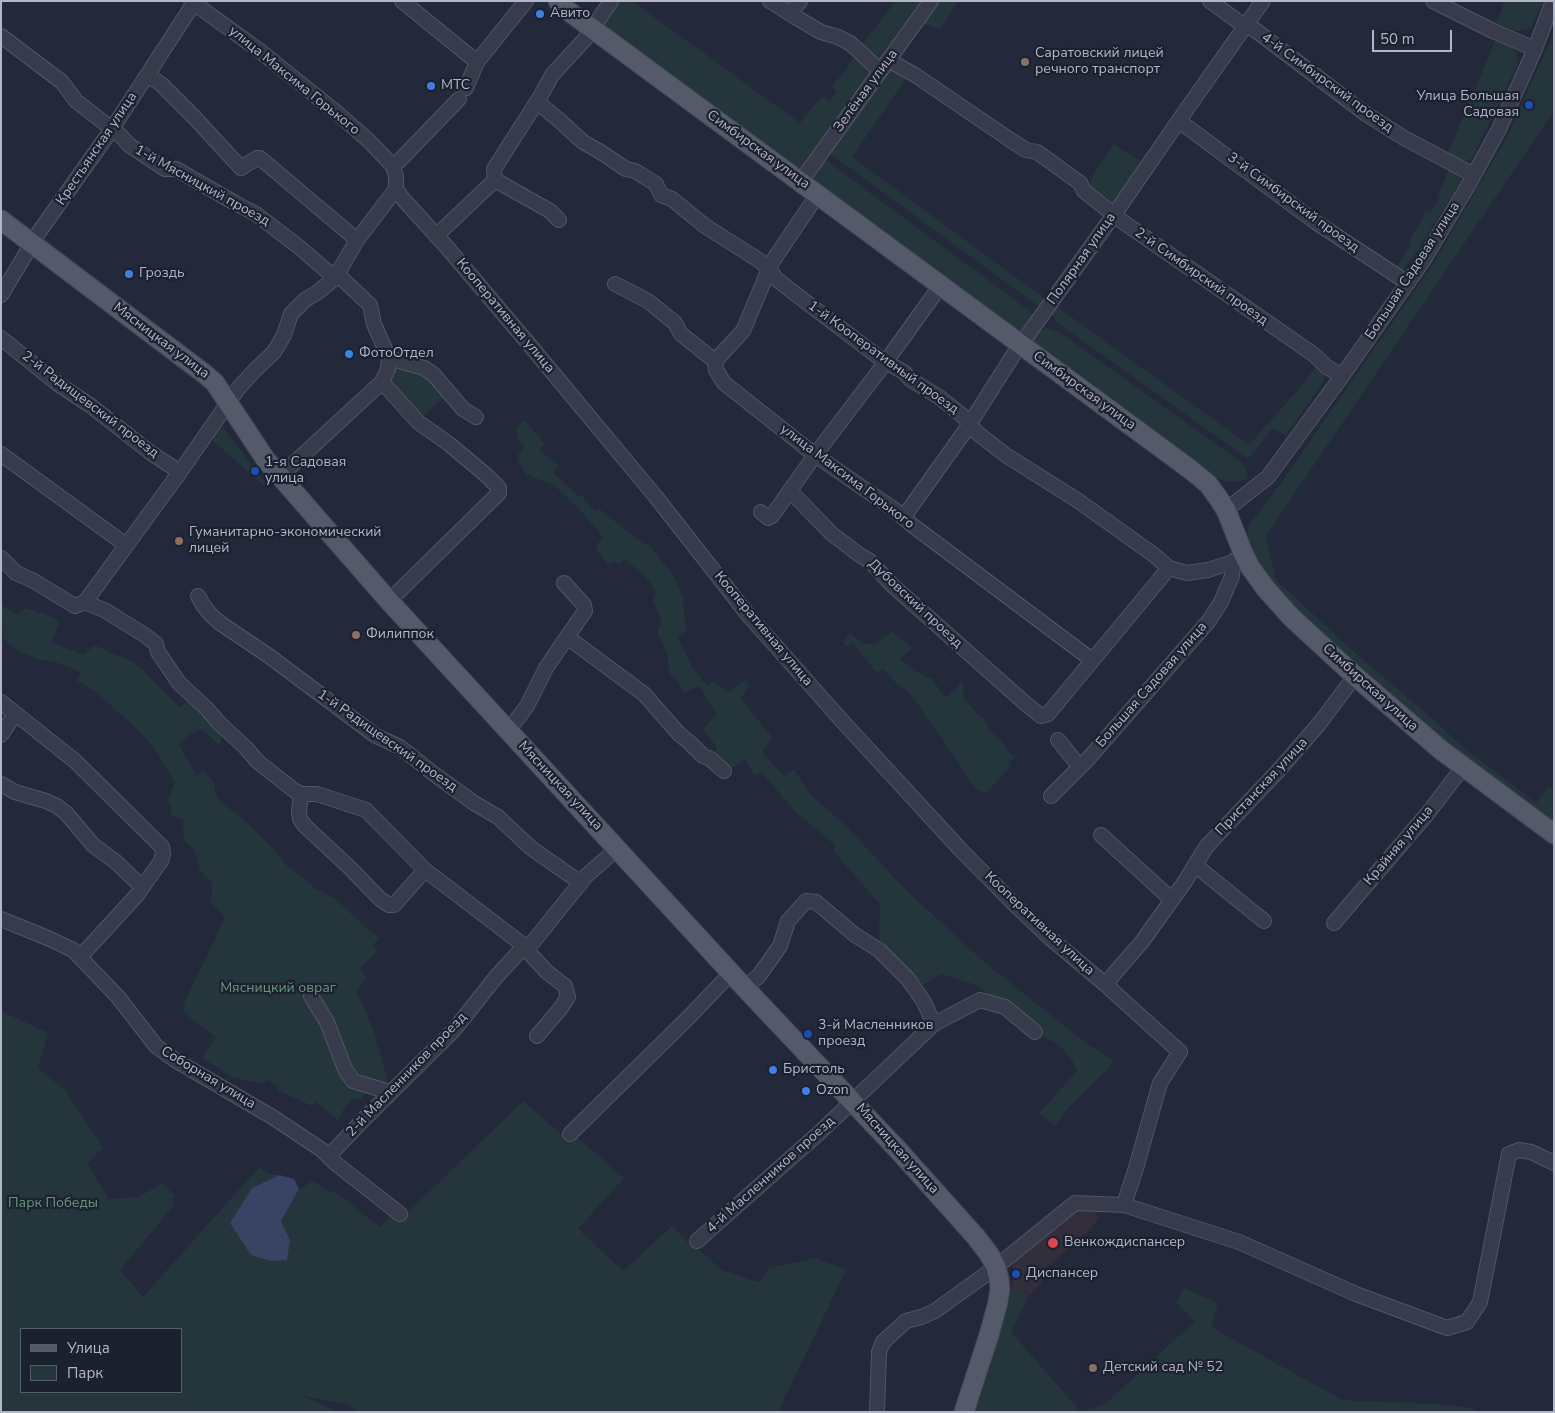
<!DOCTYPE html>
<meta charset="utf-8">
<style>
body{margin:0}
#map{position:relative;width:1555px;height:1413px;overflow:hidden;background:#23293b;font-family:"Nunito Sans",sans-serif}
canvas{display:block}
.frame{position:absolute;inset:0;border:2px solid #b2b6c7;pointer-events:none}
.legend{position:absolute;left:20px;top:1328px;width:162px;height:65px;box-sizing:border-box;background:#1c2130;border:1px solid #585d6c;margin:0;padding:6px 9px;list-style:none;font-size:15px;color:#b2b6c7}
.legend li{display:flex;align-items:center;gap:10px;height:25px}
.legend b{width:25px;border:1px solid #585d6c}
.scale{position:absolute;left:1372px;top:30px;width:80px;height:22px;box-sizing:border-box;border:2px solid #b2b6c7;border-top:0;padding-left:6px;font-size:15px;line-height:18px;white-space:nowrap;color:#b2b6c7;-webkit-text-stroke:4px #1c2130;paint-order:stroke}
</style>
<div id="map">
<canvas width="1555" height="1413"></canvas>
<div class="frame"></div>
<ul class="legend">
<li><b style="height:6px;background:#555a6b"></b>Улица</li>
<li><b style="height:14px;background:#25353c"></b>Парк</li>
</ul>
<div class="scale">50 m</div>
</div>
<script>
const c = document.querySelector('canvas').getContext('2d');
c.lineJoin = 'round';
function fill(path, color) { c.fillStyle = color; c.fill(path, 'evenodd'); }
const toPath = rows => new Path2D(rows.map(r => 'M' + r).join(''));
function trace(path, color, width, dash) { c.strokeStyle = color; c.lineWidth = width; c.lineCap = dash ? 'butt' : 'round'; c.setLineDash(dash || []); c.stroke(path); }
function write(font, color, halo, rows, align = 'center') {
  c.font = font + ' "Nunito Sans",sans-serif'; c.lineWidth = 4.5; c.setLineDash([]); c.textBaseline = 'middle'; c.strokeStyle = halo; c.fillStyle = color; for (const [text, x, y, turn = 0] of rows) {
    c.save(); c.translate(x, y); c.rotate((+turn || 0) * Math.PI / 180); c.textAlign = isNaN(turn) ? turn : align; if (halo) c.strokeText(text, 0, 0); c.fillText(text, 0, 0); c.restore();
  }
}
const medical = toPath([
 [1078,1205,1090,1206,1099,1218,1086,1233,1042,1271,1041,1284,1029,1296,1024,1292,1011,1292,1013,1279,1013,1263,1015,1257]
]);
const green = toPath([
 [621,1,632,1,800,123,822,96,830,101,837,91,832,87,857,54,874,71,804,167,794,168,604,26,603,22,615,5],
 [896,1,925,1,880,64,859,48],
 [938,1,959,1,940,29,930,25,921,26],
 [1505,1,1543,1,1531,28,1516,31,1496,23],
 [1554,32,1554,111,1265,537,1277,581,1361,658,1426,713,1464,748,1536,803,1549,787,1554,789,1554,824,1445,744,1359,670,1270,584,1248,549,1247,531,1250,524,1273,494,1434,263,1508,135],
 [1497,37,1512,47,1517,56,1517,66,1472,158,1467,161,1461,160,1447,155],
 [891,68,909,74,852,157,1048,301,1041,308,832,155,830,151],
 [1114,144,1143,163,1113,206,1087,189,1095,172],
 [824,161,827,161,1031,312,1033,316,1021,335,814,181,813,174],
 [1450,167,1459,172,1461,179,1454,192,1415,254,1403,269,1399,271,1395,269,1411,244,1409,242,1426,211,1430,213,1438,200,1438,196],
 [1056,306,1249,445,1297,391,1319,363,1324,369,1325,376,1322,384,1286,435,1273,428,1248,459,1062,326,1056,321,1053,316,1053,312],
 [1046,328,1059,332,1237,459,1244,466,1247,472,1247,478,1242,481,1228,481,1218,479,1211,476,1032,342,1034,336,1040,330],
 [394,363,422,370,447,395,423,416,419,417,391,382],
 [524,420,545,444,539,450,558,465,553,472,577,495,582,496,595,511,601,510,629,533,645,545,649,545,673,575,683,598,686,631,678,637,692,667,707,686,714,681,728,693,745,680,749,686,741,699,773,738,762,752,784,776,794,769,809,793,846,826,906,890,983,961,1086,1043,1112,1060,1110,1067,1069,1107,1055,1126,1039,1113,1077,1071,1072,1060,1058,1044,1046,1038,1018,1013,1001,1001,989,995,977,985,941,974,922,985,884,950,879,937,880,904,833,851,836,846,796,812,762,773,754,775,745,759,736,766,729,769,712,758,717,747,703,730,717,714,699,686,683,693,676,678,669,674,668,655,657,632,662,622,653,601,656,590,642,573,624,559,619,564,614,561,608,564,595,547,603,537,579,509,554,485,527,475,518,461,518,455,525,447,517,438,518,434,515,431,520,424],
 [221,425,267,485,265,487,210,438],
 [1,605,18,615,25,608,44,614,60,621,52,643,84,655,94,645,131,661,146,673,180,708,189,699,222,732,220,746,202,729,192,733,179,744,196,776,204,771,215,784,214,788,218,799,246,822,271,846,285,864,315,888,336,899,365,927,380,939,373,944,377,951,360,969,366,977,356,992,364,1007,374,1032,390,1089,385,1095,364,1093,362,1099,352,1099,343,1110,338,1120,316,1102,312,1106,277,1090,279,1087,267,1080,262,1084,232,1077,202,1058,216,1037,183,1012,185,1001,225,918,210,902,213,883,200,870,195,851,184,839,183,820,171,815,171,808,168,800,175,782,154,748,137,729,97,693,76,680,81,672,53,661,39,660,19,651,2,638,4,631,1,629],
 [892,631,912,648,900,659,917,672,932,679,944,696,947,697,962,681,964,699,978,715,984,717,988,730,1001,740,1010,754,1016,757,1009,762,1010,767,987,792,978,791,970,782,960,765,929,721,922,709,909,693,894,681,884,669,876,672,853,643,845,647,843,640,850,632,862,644,876,644],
 [1,1011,48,1033,38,1068,65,1090,103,1148,87,1163,109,1199,139,1197,162,1183,175,1196,172,1202,175,1204,120,1270,143,1297,259,1167,269,1174,279,1175,252,1188,290,1240,281,1221,299,1189,313,1181,331,1193,333,1190,380,1227,392,1214,400,1220,523,1101,571,1143,577,1137,624,1178,578,1229,623,1271,672,1226,693,1248,698,1249,722,1270,759,1282,769,1268,816,1258,846,1270,778,1412,356,1412,350,1405,303,1396,338,1412,1,1412],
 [21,1329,181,1329,181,1392,21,1392],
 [1184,1288,1218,1303,1211,1327,1342,1400,1452,1405,1471,1408,1481,1412,973,1412,998,1338,1009,1302,1011,1292,1024,1292,1029,1296,1011,1332,1080,1411,1105,1404,1195,1321,1176,1302]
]);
const water = toPath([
 [279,1175,294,1179,299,1189,281,1221,290,1240,287,1260,270,1261,251,1255,230,1223,252,1188]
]);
const minor = toPath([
 [191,1,260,51,336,112,369,141,393,166,396,177,396,189,403,199,445,245,528,343,656,497,749,616,844,723,959,848,1014,904,1050,938,1106,985,1180,1052,1160,1083,1136,1168,1124,1205],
 [402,1,477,62],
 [770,1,797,18,821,32,838,37,850,43,875,66,881,69],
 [1210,1,1239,22,1255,30,1366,114,1404,138,1474,175],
 [1433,1,1493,31,1535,49],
 [790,14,800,1],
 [1,36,62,82,76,101,120,135,129,145,165,169,176,169,235,203,256,214,299,247,335,278],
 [888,60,915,75,1009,139,1026,150,1037,152,1080,183,1084,191,1123,222,1313,354,1327,367,1342,376],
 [147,75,161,84,193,116,241,168,257,158,260,158,357,240],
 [466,88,477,62,526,1],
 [537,102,559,120,583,142,599,151,626,169,635,171,656,184,661,195,672,199,705,226,760,261,770,269,775,278,789,289,885,362,904,372,911,380,939,397,964,417,976,432,1007,456,1077,500,1154,555,1169,568,1187,573,1208,570,1233,562,1243,553],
 [1179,121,1317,223,1408,283],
 [393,166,401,159,459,99],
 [495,180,550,211,559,220],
 [801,181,931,1],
 [436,236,495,180,494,169,540,97,552,75,586,38,611,1],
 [337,274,370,305,374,324,389,358,424,368,433,374,463,409,476,417],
 [615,284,648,301,675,323,681,334,715,361,716,370,724,383,815,455,895,510,912,525,1092,660],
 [1,295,39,232,112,129,194,3],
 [1,338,58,384,91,406,151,453,180,472],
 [715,361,743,331,772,262,818,194],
 [382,382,418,422,449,444,486,475,499,488,499,493,389,601],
 [1,454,126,545],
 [280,478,290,467,382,382,388,369,389,358],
 [790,491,832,534,861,556,870,561,892,585,1026,704,1041,716,1048,714,1169,568],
 [1226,510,1268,477,1342,376,1423,261,1469,184,1499,129,1535,49,1553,1],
 [761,512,768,518,772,516,815,455,882,367,941,285],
 [903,518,965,431,1014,354,1118,209,1184,113,1263,1],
 [1,558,16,573,32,580,75,606,85,602,106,611,146,636,156,644,158,652,179,683,207,709,219,723,246,748,258,762,295,791,301,794,317,794,366,810,425,870,518,941,547,972,565,986,568,997,560,1009,537,1036],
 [564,583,584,605,585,611,567,637,644,694,679,734,689,742,703,756,709,758,724,771],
 [198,596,203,605,210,614,220,623,269,656,376,736,400,747,434,774,474,803,498,817,531,848,581,883],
 [85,602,180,472,237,390,254,371,274,352,284,335,291,314,305,300,318,292,335,278,357,240,396,189],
 [1,702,75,761,162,847,163,854,161,861,137,895,80,957],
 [508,731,527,706,546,668,567,637],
 [1,735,15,714],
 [1058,740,1079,766],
 [1,784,15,792,46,801,57,806,66,813,93,845,116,862,142,887],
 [301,794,299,811,300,819,305,826,350,868,380,899,389,905,394,905,425,870],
 [1051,796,1089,758,1208,622,1221,602,1232,576,1233,562],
 [1101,835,1171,899],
 [1195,865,1264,921],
 [1,919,50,939,73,950,118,997,156,1046,175,1060,274,1118,322,1150,335,1163,400,1214],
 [1334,923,1428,813,1463,767],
 [1106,985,1113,975,1141,943,1184,883,1206,847,1278,771,1319,724,1355,676],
 [744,987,758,977,780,946,788,921,806,901,816,902,855,935,879,950,908,979,924,1002,934,1024],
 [311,996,327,1022,345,1069,353,1081,383,1090,388,1096],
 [570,1134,688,1018,732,972],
 [329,1156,363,1120,454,1030,496,977,518,953,533,942,586,876,618,848],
 [697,1241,818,1134,934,1024,980,1000,1005,1007,1035,1032],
 [877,1412,879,1352,883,1342,906,1321,921,1317,935,1311,996,1267,1075,1203,1124,1205,1239,1242,1356,1294,1447,1328,1467,1322,1480,1302,1509,1154,1519,1150,1531,1152,1554,1163]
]);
const major = toPath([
 [558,1,563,7,1191,470,1208,484,1219,499,1226,510,1243,553,1250,567,1266,589,1291,617,1355,676,1441,750,1554,834],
 [1,220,206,375,215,383,266,460,389,601,744,987,899,1151,976,1237,989,1254,996,1267,999,1279,1000,1289,998,1302,989,1335,964,1412]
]);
const markers = [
 [540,14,5,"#3f7fe0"],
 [1025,62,5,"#8d6e63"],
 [431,86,5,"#3f7fe0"],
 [1529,105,5,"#1a4fb4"],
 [129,274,5,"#3f7fe0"],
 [349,354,5,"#3f7fe0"],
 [255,471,5,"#1a4fb4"],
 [179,541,5,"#8d6e63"],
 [356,635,5,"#8d6e63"],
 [808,1034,5,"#1a4fb4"],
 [773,1070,5,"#3f7fe0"],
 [806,1091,5,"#3f7fe0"],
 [1053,1243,6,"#e0444e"],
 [1016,1274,5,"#1a4fb4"],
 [1093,1368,5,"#8d6e63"]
];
const poiNames = [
 ["Авито",550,14],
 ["Саратовский лицей",1035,54],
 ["речного транспорт",1035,70],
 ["МТС",441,86],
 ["Улица Большая",1519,97,"right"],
 ["Садовая",1519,113,"right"],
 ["Гроздь",139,274],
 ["ФотоОтдел",359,354],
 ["1-я Садовая",265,463],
 ["улица",265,479],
 ["Гуманитарно-экономический",189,533],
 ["лицей",189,549],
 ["Филиппок",366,635],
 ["3-й Масленников",818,1026],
 ["проезд",818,1042],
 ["Бристоль",783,1070],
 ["Ozon",816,1091],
 ["Венкождиспансер",1064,1243],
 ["Диспансер",1026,1274],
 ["Детский сад № 52",1103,1368]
];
const streetNames = [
 ["улица Максима Горького",294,81,39],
 ["4-й Симбирский проезд",1327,83,36],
 ["Зелёная улица",866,91,-54],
 ["Крестьянская улица",97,149,-56],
 ["Симбирская улица",758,150,36],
 ["1-й Мясницкий проезд",202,186,29],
 ["3-й Симбирский проезд",1293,203,36],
 ["Полярная улица",1082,259,-55],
 ["Большая Садовая улица",1413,271,-57],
 ["2-й Симбирский проезд",1201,277,35],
 ["Кооперативная улица",505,316,50],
 ["Мясницкая улица",161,341,37],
 ["1-й Кооперативный проезд",883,358,36],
 ["Симбирская улица",1084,391,36],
 ["2-й Радищевский проезд",90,405,37],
 ["улица Максима Горького",847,477,37],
 ["Дубовский проезд",915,604,43],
 ["Кооперативная улица",763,629,50],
 ["Большая Садовая улица",1152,685,-49],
 ["Симбирская улица",1370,688,42],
 ["1-й Радищевский проезд",387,741,35],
 ["Мясницкая улица",560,786,47],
 ["Пристанская улица",1262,787,-47],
 ["Крайняя улица",1399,846,-50],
 ["Кооперативная улица",1039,924,43],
 ["2-й Масленников проезд",407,1075,-46],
 ["Соборная улица",208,1078,31],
 ["Мясницкая улица",897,1149,48],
 ["4-й Масленников проезд",771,1175,-42]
];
const parkNames = [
 ["Мясницкий овраг",278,989],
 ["Парк Победы",53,1204]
];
fill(medical, '#322e3c');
fill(green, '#25353c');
fill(water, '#394364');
trace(minor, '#525666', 16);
trace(major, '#404554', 21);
trace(minor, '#373b4b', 14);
trace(major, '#555a6b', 19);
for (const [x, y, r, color] of markers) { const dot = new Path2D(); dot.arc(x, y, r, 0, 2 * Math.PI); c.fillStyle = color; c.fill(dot); trace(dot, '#1c2130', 2); }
write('14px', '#b2b6c7', '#1c2130', poiNames, 'left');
write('14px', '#b2b6c7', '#1c2130', streetNames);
write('14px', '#69977c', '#1c2130', parkNames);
</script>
